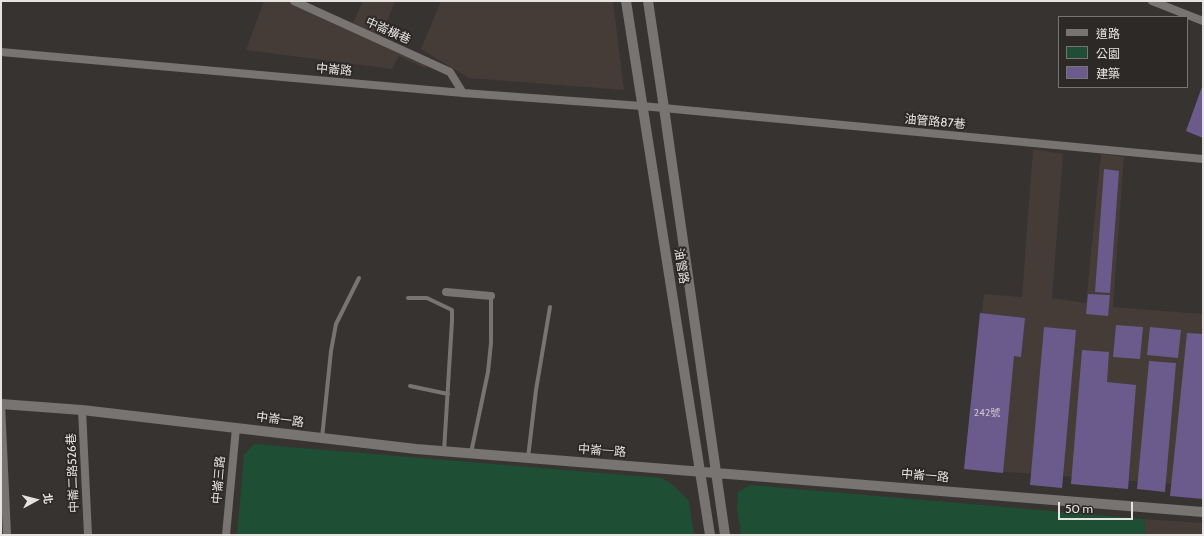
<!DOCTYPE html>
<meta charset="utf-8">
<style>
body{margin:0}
#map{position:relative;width:1204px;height:536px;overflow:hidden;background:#373331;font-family:Cabin,"Noto Sans TC",sans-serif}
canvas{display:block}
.frame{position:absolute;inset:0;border:2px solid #e6e4e3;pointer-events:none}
.legend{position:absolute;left:1058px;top:16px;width:130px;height:72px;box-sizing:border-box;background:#2d2927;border:1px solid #777472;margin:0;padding:5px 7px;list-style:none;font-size:12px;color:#e6e4e3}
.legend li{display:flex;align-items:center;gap:8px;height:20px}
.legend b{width:20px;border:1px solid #777472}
.north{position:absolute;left:16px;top:480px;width:40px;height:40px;-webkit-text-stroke:3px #2d2927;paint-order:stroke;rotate:83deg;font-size:11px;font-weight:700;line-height:16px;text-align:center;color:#e6e4e3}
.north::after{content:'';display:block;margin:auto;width:14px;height:18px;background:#e6e4e3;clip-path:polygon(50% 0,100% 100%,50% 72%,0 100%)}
.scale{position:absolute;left:1058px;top:502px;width:75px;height:18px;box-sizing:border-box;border:2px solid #e6e4e3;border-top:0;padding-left:5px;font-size:12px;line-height:14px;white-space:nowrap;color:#e6e4e3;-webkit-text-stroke:3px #2d2927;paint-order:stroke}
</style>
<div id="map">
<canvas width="1204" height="536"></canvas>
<div class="frame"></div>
<ul class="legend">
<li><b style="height:5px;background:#787472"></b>道路</li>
<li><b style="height:11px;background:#1e4e33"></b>公園</li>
<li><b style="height:11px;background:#6b5b8c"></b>建築</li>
</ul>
<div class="north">北</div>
<div class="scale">50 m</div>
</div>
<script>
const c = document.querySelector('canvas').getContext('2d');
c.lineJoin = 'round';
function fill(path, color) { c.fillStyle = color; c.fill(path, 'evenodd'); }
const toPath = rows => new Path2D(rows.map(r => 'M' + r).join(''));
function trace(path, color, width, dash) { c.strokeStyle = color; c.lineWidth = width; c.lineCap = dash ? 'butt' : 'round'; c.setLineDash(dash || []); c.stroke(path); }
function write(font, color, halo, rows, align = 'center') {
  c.font = font + ' Cabin,"Noto Sans TC",sans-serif'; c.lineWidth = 4; c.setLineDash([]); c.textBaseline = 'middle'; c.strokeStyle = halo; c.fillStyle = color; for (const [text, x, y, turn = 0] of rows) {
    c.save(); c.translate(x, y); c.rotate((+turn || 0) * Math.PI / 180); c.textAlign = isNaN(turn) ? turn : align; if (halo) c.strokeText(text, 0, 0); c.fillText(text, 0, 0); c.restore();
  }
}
const built = toPath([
 [264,1,299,1,353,23,363,1,395,1,381,36,430,58,425,68,399,56,392,69,246,50],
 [441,1,613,1,624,90,469,78,421,49],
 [1033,149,1063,154,1052,298,1086,303,1101,154,1124,157,1113,307,1203,314,1203,486,964,469,984,294,1022,297],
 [1144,519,1203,523,1203,535,1146,535]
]);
const green = toPath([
 [254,444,662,478,673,485,689,501,694,535,237,535,244,455],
 [750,485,1144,519,1146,535,741,535,737,507,738,492]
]);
const building = toPath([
 [1203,84,1203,138,1186,131],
 [1104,169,1119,171,1110,293,1095,292],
 [1088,294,1110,295,1108,316,1086,314],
 [980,313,1025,318,1021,357,1014,356,1003,473,964,469],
 [1116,325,1143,327,1140,359,1113,357],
 [1044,327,1076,330,1062,488,1030,485],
 [1150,327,1181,330,1178,358,1147,355],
 [1187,333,1203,334,1203,499,1170,496],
 [1082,350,1109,352,1107,382,1136,385,1128,489,1071,484],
 [1149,361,1176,363,1165,492,1137,489]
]);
const service = toPath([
 [408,298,427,298,452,310,452,321,444,451],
 [410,386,448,394],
 [322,438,331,351,336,324,359,278],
 [471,453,488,372,491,343,491,296],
 [528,458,536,390,550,307]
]);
const minor = toPath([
 [294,1,450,72,463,93],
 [1152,1,1203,21],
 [1,52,463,93,642,106,1203,159],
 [446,292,491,296],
 [1,404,7,535],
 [82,410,88,535],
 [226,535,236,428]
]);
const tertiary = toPath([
 [626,1,710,535],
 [648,1,664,108,725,535],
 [1,404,82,410,416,449,1203,512]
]);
const numberNames = [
 ["242號",987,413]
];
const streetNames = [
 ["中崙橫巷",388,31,24],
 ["中崙路",334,70,5],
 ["油管路87巷",935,122,5],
 ["油管路",681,266,81],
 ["中崙一路",280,420,7],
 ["中崙一路",602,451,4],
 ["中崙二路526巷",73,473,-92],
 ["中崙一路",925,476,5],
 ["中崙三路",219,480,-85]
];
fill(built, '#453b37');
fill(green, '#1e4e33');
fill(building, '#6b5b8c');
trace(service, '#787472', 4);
trace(minor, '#787472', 8);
trace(tertiary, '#787472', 10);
write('10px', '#c7c2cd', null, numberNames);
write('12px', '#e6e4e3', '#2d2927', streetNames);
</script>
